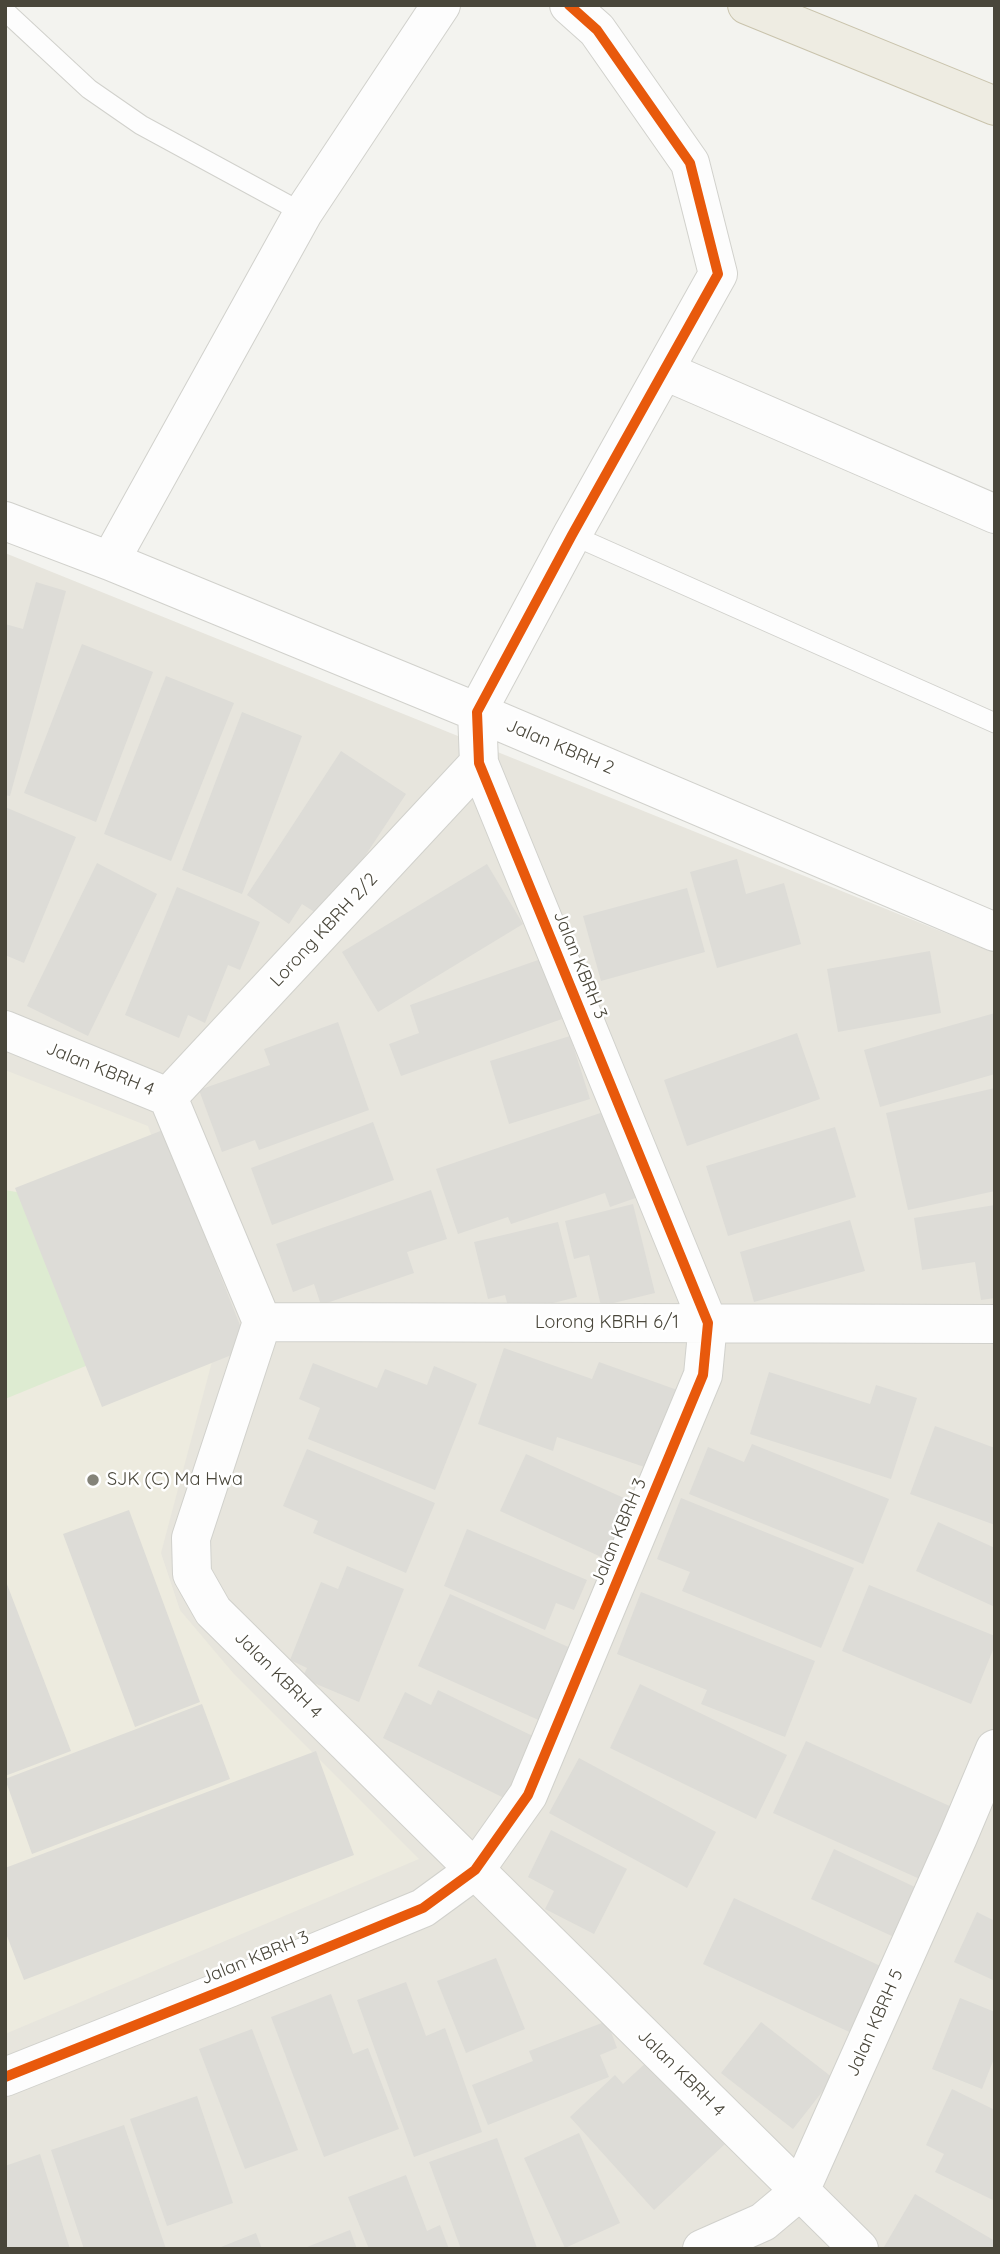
<!DOCTYPE html>
<style>
body{margin:0}
#map{position:relative;width:1000px;height:2254px;overflow:hidden;background:#f3f3ef;font-family:Quicksand,sans-serif}
canvas{display:block}
.frame{position:absolute;inset:0;border:7px solid #49463a;pointer-events:none}
</style>
<div id="map">
<canvas width="1000" height="2254"></canvas>
<div class="frame"></div>
</div>
<script>
const c = document.querySelector('canvas').getContext('2d');
c.lineJoin = 'round';
function fill(path, color) { c.fillStyle = color; c.fill(path, 'evenodd'); }
const toPath = rows => new Path2D(rows.map(r => 'M' + r).join(''));
function trace(path, color, width, dash) { c.strokeStyle = color; c.lineWidth = width; c.lineCap = dash ? 'butt' : 'round'; c.setLineDash(dash || []); c.stroke(path); }
function write(font, color, halo, rows, align = 'center') {
  c.font = font + ' Quicksand,sans-serif'; c.lineWidth = 5; c.setLineDash([]); c.textBaseline = 'middle'; c.strokeStyle = halo; c.fillStyle = color; for (const [text, x, y, turn = 0] of rows) {
    c.save(); c.translate(x, y); c.rotate((+turn || 0) * Math.PI / 180); c.textAlign = isNaN(turn) ? turn : align; if (halo) c.strokeText(text, 0, 0); c.fillText(text, 0, 0); c.restore();
  }
}
const residential = toPath([
 [5,553,995,953,995,2249,5,2249]
]);
const education = toPath([
 [5,1070,148,1126,221,1328,161,1553,180,1610,234,1674,419,1859,5,2034]
]);
const green = toPath([
 [5,1190,33,1195,93,1363,5,1399]
]);
const building = toPath([
 [36,582,66,591,10,796,5,795,5,624,23,629],
 [82,644,153,672,96,822,24,793],
 [166,676,234,703,171,861,104,834],
 [242,712,302,736,242,894,182,870],
 [341,751,406,794,324,918,302,904,289,924,247,895],
 [5,807,76,837,24,963,5,955],
 [737,859,746,894,784,883,801,944,717,968,690,872],
 [97,863,157,894,88,1036,27,1006],
 [487,864,523,924,378,1012,342,952],
 [177,887,260,922,240,970,228,965,205,1023,188,1015,179,1038,125,1015],
 [687,888,705,952,601,981,583,916],
 [930,951,941,1013,838,1032,827,969],
 [541,959,562,1019,401,1076,389,1044,419,1033,410,1005],
 [995,1013,995,1074,880,1107,864,1050],
 [338,1022,369,1110,259,1150,255,1140,222,1152,199,1090,270,1065,264,1049],
 [797,1033,820,1099,687,1146,664,1080],
 [570,1036,590,1099,509,1124,490,1061],
 [995,1088,995,1191,908,1210,886,1113],
 [615,1108,644,1195,610,1207,605,1193,511,1224,508,1217,458,1234,436,1169],
 [373,1122,394,1180,272,1225,251,1168],
 [835,1127,856,1197,728,1236,706,1166],
 [163,1130,249,1348,102,1407,15,1188],
 [431,1190,447,1239,407,1252,414,1273,321,1305,314,1284,293,1292,276,1244],
 [633,1204,655,1293,601,1306,589,1255,574,1259,565,1221],
 [995,1205,995,1298,981,1300,975,1262,922,1270,914,1218],
 [850,1220,865,1271,754,1302,740,1252],
 [558,1222,577,1297,510,1314,505,1295,488,1299,474,1242],
 [504,1348,592,1379,599,1362,683,1392,656,1471,557,1437,553,1451,478,1424],
 [313,1363,377,1388,385,1369,427,1385,434,1366,477,1384,435,1490,308,1439,320,1408,299,1399],
 [769,1372,870,1404,876,1385,917,1398,891,1479,750,1434],
 [935,1426,995,1448,995,1525,910,1494],
 [752,1444,889,1499,863,1564,689,1494,708,1447,744,1462],
 [307,1449,435,1503,406,1573,313,1533,318,1521,283,1506],
 [526,1454,635,1503,610,1561,500,1511],
 [681,1498,854,1568,821,1648,682,1591,690,1572,657,1559],
 [129,1510,200,1702,135,1727,63,1534],
 [938,1522,995,1548,995,1607,916,1571],
 [467,1529,587,1580,574,1610,556,1603,545,1630,444,1586],
 [347,1566,404,1589,359,1702,302,1678,307,1668,290,1660,321,1582,338,1589],
 [5,1579,71,1751,5,1776],
 [869,1585,995,1636,995,1645,971,1704,842,1651],
 [641,1592,815,1661,785,1737,701,1704,707,1690,617,1654],
 [450,1594,575,1650,543,1722,418,1666],
 [640,1684,787,1755,756,1819,610,1748],
 [438,1690,541,1740,512,1802,383,1738,405,1692,431,1705],
 [202,1704,230,1779,32,1854,5,1779],
 [806,1741,954,1808,922,1880,773,1813],
 [316,1751,354,1855,24,1980,5,1931,5,1868],
 [579,1758,716,1832,687,1888,549,1813],
 [551,1830,627,1869,594,1934,545,1909,554,1891,528,1877],
 [834,1849,917,1888,894,1937,811,1899],
 [734,1898,889,1970,858,2036,703,1964],
 [977,1912,995,1921,995,1981,954,1962],
 [496,1958,525,2029,466,2053,437,1981],
 [406,1982,426,2036,445,2028,482,2132,414,2157,357,2000],
 [331,1994,353,2054,368,2048,399,2129,324,2157,271,2017],
 [960,1998,995,2012,995,2056,982,2089,932,2069],
 [607,2021,617,2048,600,2055,609,2077,488,2125,472,2085,533,2061,529,2051],
 [761,2022,833,2078,793,2129,721,2073],
 [252,2029,298,2150,245,2169,199,2049],
 [649,2060,725,2144,654,2210,570,2117,615,2075,623,2084],
 [952,2089,995,2110,995,2201,935,2172,944,2154,926,2145],
 [197,2096,233,2203,167,2226,130,2119],
 [124,2125,166,2249,84,2249,51,2150],
 [579,2133,620,2223,565,2248,524,2158],
 [497,2138,537,2248,461,2249,429,2162],
 [40,2154,70,2249,5,2249,5,2166],
 [406,2175,427,2231,440,2225,449,2249,369,2249,348,2197],
 [915,2194,995,2241,995,2249,884,2247],
 [350,2230,357,2249,302,2249],
 [256,2233,262,2249,216,2249]
]);
const service = toPath([
 [5,11,89,89,141,125,303,213],
 [572,535,995,723]
]);
const minor = toPath([
 [665,371,995,514],
 [5,521,110,561,477,712,995,932],
 [110,561,303,213,441,5],
 [5,1030,168,1097,262,1322,191,1538,192,1574,213,1611,859,2249],
 [168,1097,479,763],
 [262,1322,995,1324],
 [5,2077,229,1988,423,1908,475,1870,528,1795,703,1375,708,1323,479,763,477,712,572,535,718,274,690,163,597,30,569,5],
 [702,2249,763,2222,800,2191,958,1837,995,1749]
]);
const trunk = toPath([
 [747,5,995,106]
]);
const cycleway = toPath([
 [5,2077,229,1988,423,1908,475,1870,528,1795,703,1375,708,1323,479,763,477,712,572,535,718,274,690,163,597,30,569,5]
]);
const markers = [
 [93,1480,7,"#848379"]
];
const streetNames = [
 ["Jalan KBRH 2",560,747,23],
 ["Lorong KBRH 2/2",324,930,-47],
 ["Jalan KBRH 3",580,965,68],
 ["Jalan KBRH 4",100,1069,22],
 ["Lorong KBRH 6/1",607,1323],
 ["Jalan KBRH 3",619,1532,-67],
 ["Jalan KBRH 4",278,1675,45],
 ["Jalan KBRH 3",255,1958,-22],
 ["Jalan KBRH 5",875,2023,-66],
 ["Jalan KBRH 4",681,2073,45]
];
const poiNames = [
 ["SJK (C) Ma Hwa",107,1480]
];
fill(residential, '#e7e5dd');
fill(education, '#edebdf');
fill(green, '#ddebd1');
fill(building, '#dddcd7');
trace(service, '#d1d1cc', 21);
trace(minor, '#d1d1cc', 40);
trace(trunk, '#c9c3ac', 40);
trace(service, '#fdfdfd', 19);
trace(minor, '#fdfdfd', 38);
trace(trunk, '#eeece2', 38);
trace(cycleway, '#e8590c', 10);
for (const [x, y, r, color] of markers) { const dot = new Path2D(); dot.arc(x, y, r, 0, 2 * Math.PI); c.fillStyle = color; c.fill(dot); trace(dot, '#fff', 2.5); }
write('18px', '#49463a', '#fff', streetNames);
write('18px', '#49463a', '#fff', poiNames, 'left');
</script>
